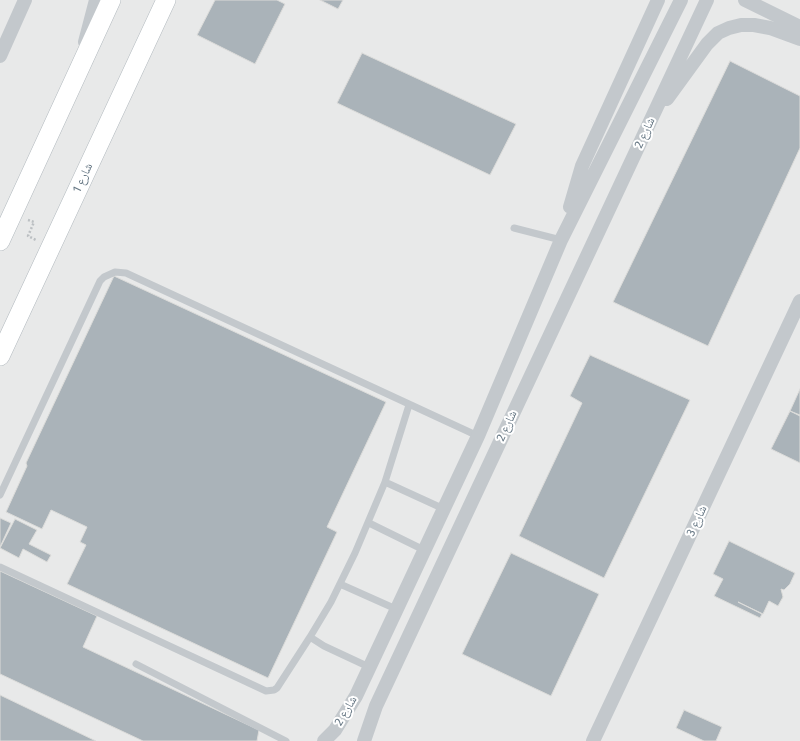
<!DOCTYPE html>
<meta charset="utf-8">
<style>
body{margin:0}
canvas{display:block;background:#fafaf8}
</style>
<canvas width="800" height="741"></canvas>
<script>
const c = document.querySelector('canvas').getContext('2d');
c.lineJoin = 'round';
function fill(path, color) { c.fillStyle = color; c.fill(path, 'evenodd'); }
const toPath = rows => new Path2D(rows.map(r => 'M' + r).join(''));
function trace(path, color, width, dash) { c.strokeStyle = color; c.lineWidth = width; c.lineCap = dash ? 'butt' : 'round'; c.setLineDash(dash || []); c.stroke(path); }
function write(font, color, halo, rows, align = 'center') {
  c.font = font + ' "Fira Sans","Noto Naskh Arabic",sans-serif'; c.lineWidth = 4; c.setLineDash([]); c.textBaseline = 'middle'; c.strokeStyle = halo; c.fillStyle = color; for (const [text, x, y, turn = 0] of rows) {
    c.save(); c.translate(x, y); c.rotate((+turn || 0) * Math.PI / 180); c.textAlign = isNaN(turn) ? turn : align; if (halo) c.strokeText(text, 0, 0); c.fillText(text, 0, 0); c.restore();
  }
}
const built = toPath([
 [0,0,800,0,800,741,0,741]
]);
const building = toPath([
 [215,0,277,0,285,4,255,64,197,35,215,0],
 [320,0,343,0,338,9,320,0],
 [362,53,516,124,490,175,337,103,362,53],
 [730,61,800,96,800,148,708,346,613,302,730,61],
 [114,276,386,402,327,527,337,532,268,678,67,584,86,545,80,542,87,527,51,510,42,529,6,512,27,466,26,463,114,276],
 [590,355,690,400,604,578,519,536,582,403,570,396,590,355],
 [800,389,800,415,790,411,800,389],
 [790,411,800,416,800,463,771,449,790,411],
 [0,518,11,523,0,547,0,518],
 [15,519,37,530,29,544,51,555,47,562,23,549,19,558,0,548,15,519],
 [729,541,795,573,790,584,784,590,781,589,783,597,778,606,769,601,763,614,738,602,762,614,760,618,714,596,723,579,713,574,729,541],
 [511,553,599,594,551,696,462,654,511,553],
 [0,571,97,616,83,647,259,730,257,741,143,741,0,674,0,571],
 [0,695,96,741,0,741,0,695],
 [684,710,722,727,716,741,704,741,676,728,684,710]
]);
const path = toPath([
 [28,220,34,222,28,236,36,240]
]);
const lane = toPath([
 [514,228,561,240],
 [385,482,444,509],
 [0,495,100,281,104,277,115,272,126,273,478,436],
 [369,523,424,550],
 [0,567,266,691,274,690,277,688,310,637,331,602,355,553,385,482,409,405],
 [340,584,396,609],
 [310,637,324,646,369,667],
 [136,664,286,741]
]);
const street = toPath([
 [745,0,800,27],
 [85,42,96,0],
 [0,56,25,0],
 [667,99,707,44,718,33,729,28,741,25,754,25,770,28,800,39],
 [570,207,582,166,658,0],
 [324,741,335,730,356,696,478,436,561,240,681,0],
 [364,741,376,706,707,0],
 [593,741,800,301]
]);
const secondary = toPath([
 [0,241,111,0],
 [0,356,166,0]
]);
const streetNames = [
 ["شارع 2",645,133,-65],
 ["شارع 1",83,178,-65],
 ["شارع 2",507,426,-65],
 ["شارع 3",697,521,-65],
 ["شارع 2",346,711,-59]
];
fill(built, '#e8e9e9');
fill(building, '#aab3b9');
trace(building, '#dcdcda', 1);
trace(secondary, '#b3babf', 20);
trace(path, '#bbbfc2', 2.5, [2, 2]);
trace(lane, '#c3c8cc', 7);
trace(street, '#c3c8cc', 14);
trace(secondary, '#fff', 19);
write('12px', '#657683', '#fff', streetNames);
</script>
